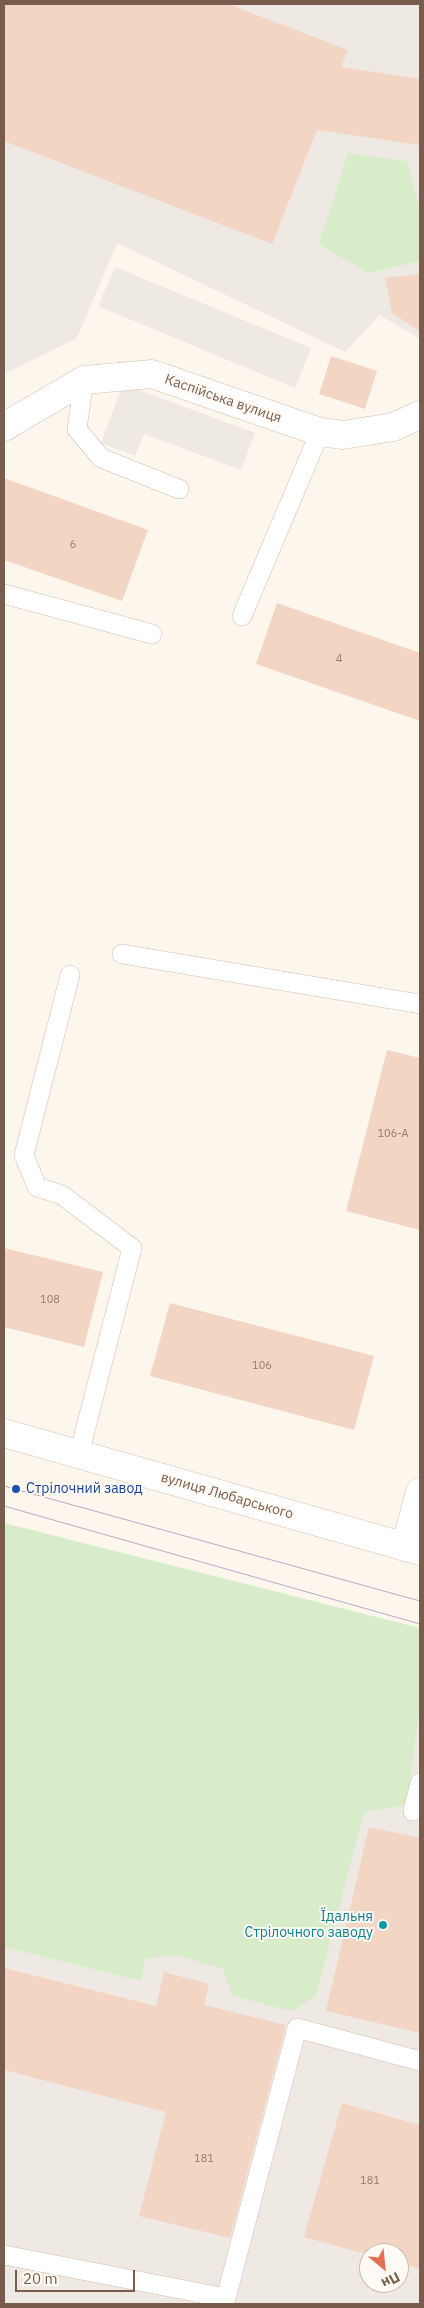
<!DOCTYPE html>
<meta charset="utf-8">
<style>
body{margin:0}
#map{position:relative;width:424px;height:2308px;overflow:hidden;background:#fdf6ec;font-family:"IBM Plex Sans",sans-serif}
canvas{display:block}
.frame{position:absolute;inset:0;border:5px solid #7a5c4d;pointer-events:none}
.north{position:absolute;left:359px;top:2243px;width:50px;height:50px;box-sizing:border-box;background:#fffaf3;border:1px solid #cabbb1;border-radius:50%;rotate:152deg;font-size:14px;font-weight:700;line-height:20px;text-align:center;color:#7a5c4d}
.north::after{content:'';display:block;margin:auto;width:18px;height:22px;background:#e76f51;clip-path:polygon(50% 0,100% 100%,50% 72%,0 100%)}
.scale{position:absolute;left:15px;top:2270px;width:120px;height:22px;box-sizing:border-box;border:2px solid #7a5c4d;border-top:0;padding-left:6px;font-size:15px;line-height:18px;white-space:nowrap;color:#7a5c4d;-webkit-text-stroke:4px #fffaf3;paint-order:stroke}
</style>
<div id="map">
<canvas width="424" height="2308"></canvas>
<div class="frame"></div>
<div class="north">Пн</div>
<div class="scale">20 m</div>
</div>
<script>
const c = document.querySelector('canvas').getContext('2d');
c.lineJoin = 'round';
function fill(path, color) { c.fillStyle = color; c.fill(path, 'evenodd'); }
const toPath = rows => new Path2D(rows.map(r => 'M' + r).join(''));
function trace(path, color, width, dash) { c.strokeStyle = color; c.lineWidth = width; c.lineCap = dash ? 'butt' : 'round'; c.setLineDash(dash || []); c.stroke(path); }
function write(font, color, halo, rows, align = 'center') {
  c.font = font + ' "IBM Plex Sans",sans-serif'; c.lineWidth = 4; c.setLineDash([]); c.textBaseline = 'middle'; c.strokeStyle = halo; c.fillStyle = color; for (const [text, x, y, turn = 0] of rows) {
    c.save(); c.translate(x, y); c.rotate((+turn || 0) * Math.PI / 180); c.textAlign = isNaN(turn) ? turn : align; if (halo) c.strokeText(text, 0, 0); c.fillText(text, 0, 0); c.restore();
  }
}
const industrial = toPath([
 [4,4,420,4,420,339,380,315,345,352,117,243,77,338,4,374],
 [115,267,311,348,295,388,98,306],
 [123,384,255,433,241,470,144,434,135,456,101,443],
 [4,1558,420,1676,420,2304,4,2304],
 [369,2253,399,2253,399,2283,369,2283]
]);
const green = toPath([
 [348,153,407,161,420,211,420,261,368,273,319,244],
 [4,1523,420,1628,420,1704,407,1805,364,1812,316,1996,291,2011,233,1996,223,1969,177,1955,145,1959,141,1981,4,1947]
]);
const building = toPath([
 [4,4,228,4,348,50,341,67,420,79,420,145,317,130,272,244,4,141],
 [420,274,420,331,392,313,385,278],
 [331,356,377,371,365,409,319,394],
 [4,478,148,530,122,601,4,560],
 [277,603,420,653,420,721,256,664],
 [387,1050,420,1058,420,1230,346,1211],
 [4,1248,103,1272,84,1347,4,1327],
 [170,1303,374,1356,354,1430,150,1376],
 [369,1827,420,1838,420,2033,326,2011],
 [4,1968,156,2006,164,1972,209,1984,204,2005,286,2025,230,2238,139,2216,166,2112,4,2070],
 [342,2103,420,2125,420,2269,399,2263,399,2253,369,2253,369,2255,304,2237]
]);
const lane = toPath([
 [84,380,77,429,101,458,179,489],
 [4,594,152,634],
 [242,616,320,432],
 [122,954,420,1004],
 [70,975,24,1155,37,1187,62,1195,132,1248,79,1454],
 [413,1811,420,1783],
 [4,2255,226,2298,297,2028,420,2061]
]);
const street = toPath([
 [4,427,84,380,152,374,320,432,343,435,393,427,420,415],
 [405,1547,420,1492]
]);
const secondary = toPath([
 [4,1433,420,1551]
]);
const tram = toPath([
 [4,1486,420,1601],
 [4,1506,420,1624]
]);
const markers = [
 [16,1489,5,"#1a4fb4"],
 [383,1925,5,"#0f9aa8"]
];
const numberNames = [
 ["6",73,545],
 ["4",339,659],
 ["106-А",393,1134],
 ["108",50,1300],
 ["106",262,1366],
 ["181",204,2159],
 ["181",370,2181]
];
const streetNames = [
 ["Каспійська вулиця",223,399,19],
 ["вулиця Любарського",227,1496,16]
];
const transitNames = [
 ["Стрілочний завод",26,1489]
];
const cultureNames = [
 ["Їдальня",373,1917],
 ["Стрілочного заводу",373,1933]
];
fill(industrial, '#efe9e4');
fill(green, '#d8ecc9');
fill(building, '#f3d5c3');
trace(lane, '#d1beb0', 20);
trace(street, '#d1beb0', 29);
trace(secondary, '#d6c0b0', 29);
trace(lane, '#fff', 19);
trace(street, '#fff', 28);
trace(secondary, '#fff', 28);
trace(tram, '#b9a8c9', 1);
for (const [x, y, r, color] of markers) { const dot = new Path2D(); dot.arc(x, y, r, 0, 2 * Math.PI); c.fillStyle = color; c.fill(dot); trace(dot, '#fffaf3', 2); }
write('11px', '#987a6a', null, numberNames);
write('14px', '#7a5c4d', '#fffaf3', streetNames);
write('14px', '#164399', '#fffaf3', transitNames, 'left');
write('14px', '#0d838f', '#fffaf3', cultureNames, 'right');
</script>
